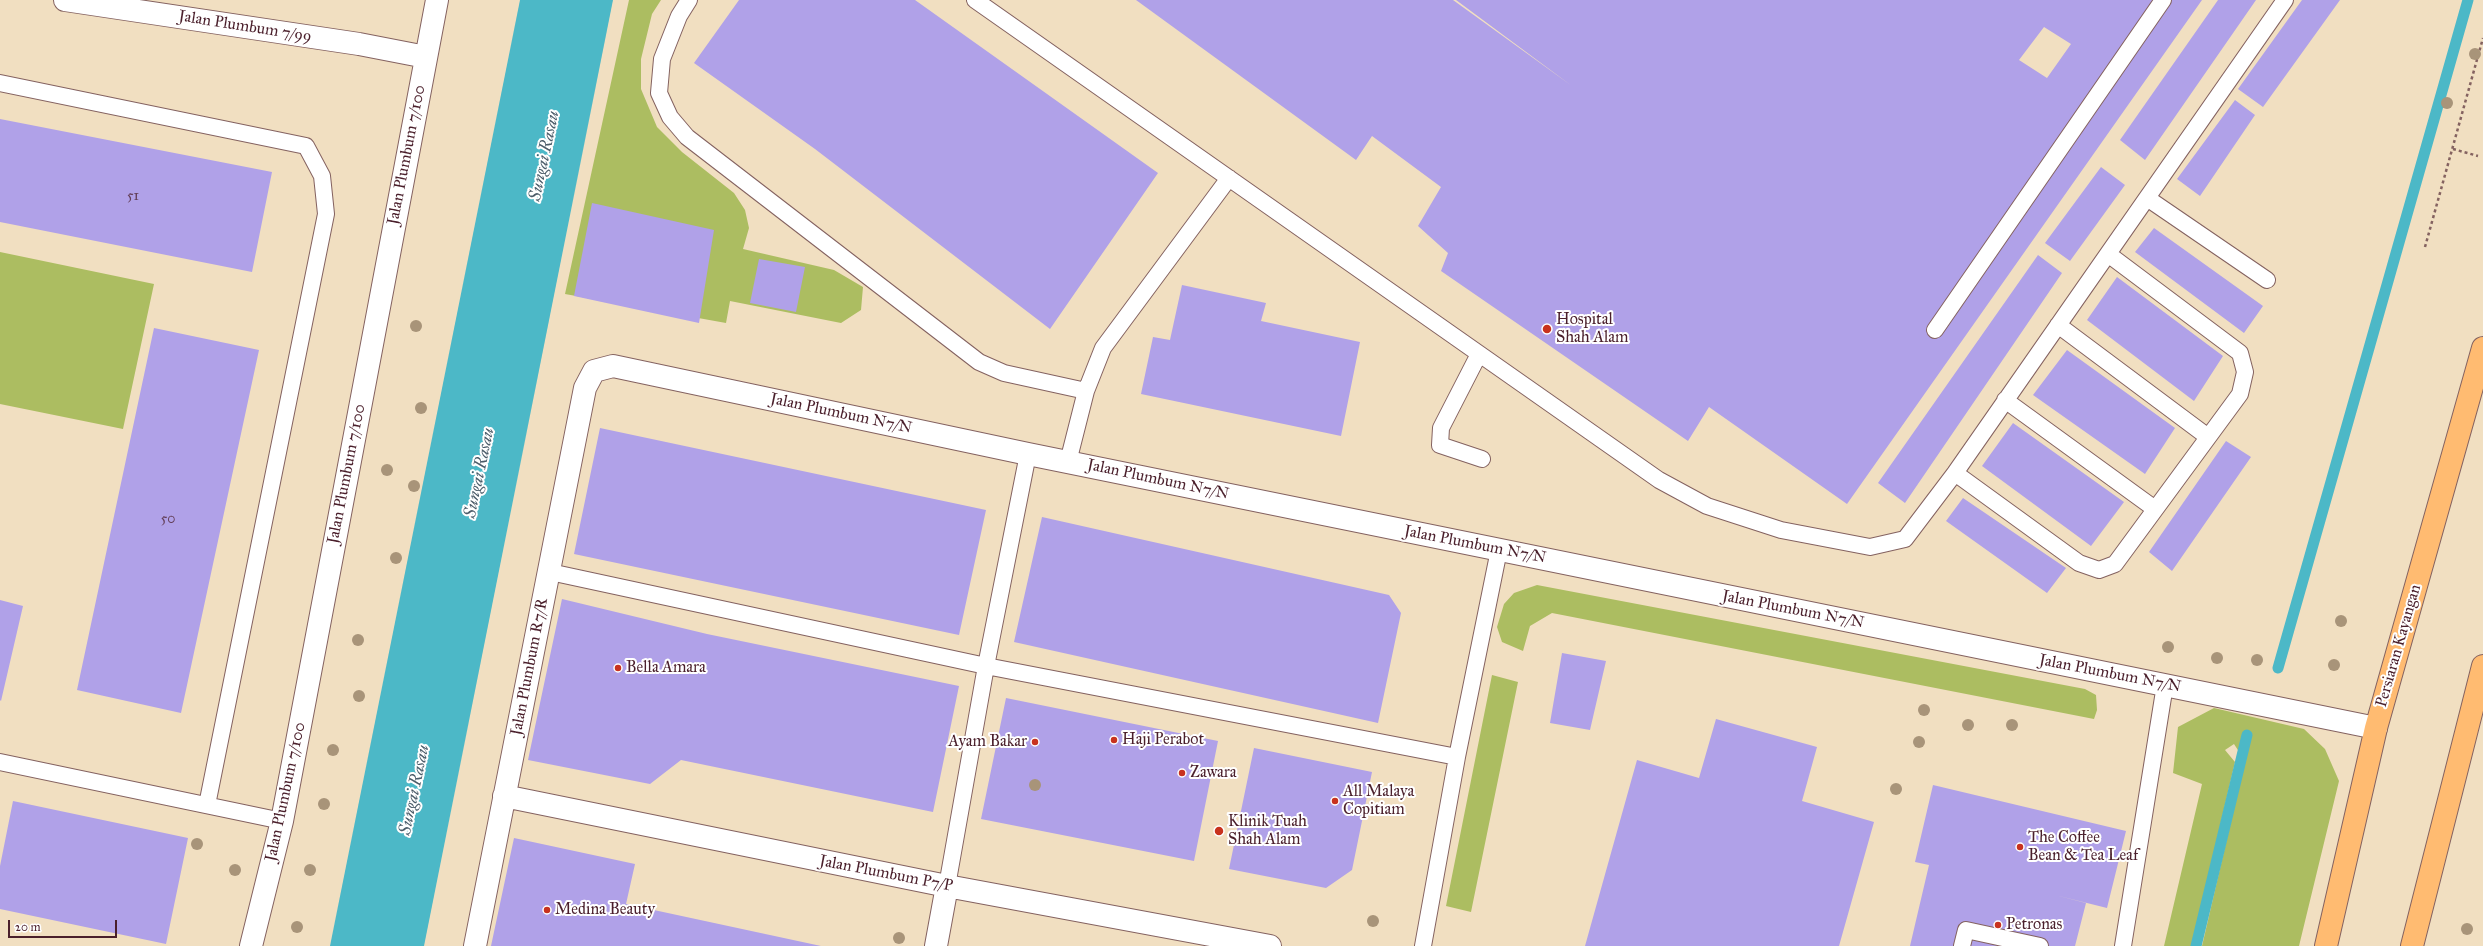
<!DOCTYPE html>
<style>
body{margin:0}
#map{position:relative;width:2483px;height:946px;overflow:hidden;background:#f1dfc1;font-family:"IM FELL Great Primer",serif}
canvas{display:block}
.scale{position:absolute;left:8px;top:920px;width:109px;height:18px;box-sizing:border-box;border:2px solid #4a1f2b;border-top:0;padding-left:5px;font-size:12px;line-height:14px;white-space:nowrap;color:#4a1f2b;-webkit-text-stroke:3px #fff;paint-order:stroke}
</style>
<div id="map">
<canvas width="2483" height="946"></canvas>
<div class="scale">20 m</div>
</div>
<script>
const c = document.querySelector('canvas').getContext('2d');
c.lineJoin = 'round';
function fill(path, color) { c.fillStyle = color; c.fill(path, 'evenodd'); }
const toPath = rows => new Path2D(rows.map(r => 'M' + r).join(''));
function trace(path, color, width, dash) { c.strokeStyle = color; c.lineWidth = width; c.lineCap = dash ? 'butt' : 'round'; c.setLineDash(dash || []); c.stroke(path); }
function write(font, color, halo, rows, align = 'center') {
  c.font = font + ' "IM FELL Great Primer",serif'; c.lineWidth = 4; c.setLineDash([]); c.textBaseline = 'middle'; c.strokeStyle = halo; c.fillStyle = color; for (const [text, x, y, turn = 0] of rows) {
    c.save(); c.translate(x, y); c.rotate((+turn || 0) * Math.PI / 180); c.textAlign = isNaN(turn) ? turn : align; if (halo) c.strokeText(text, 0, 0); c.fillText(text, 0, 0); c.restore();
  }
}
const green = toPath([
 [629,0,661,0,652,14,641,59,641,89,657,127,682,152,734,193,745,210,749,228,743,249,834,270,863,287,861,310,841,323,730,301,726,323,565,294],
 [0,252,154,284,123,429,0,404],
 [1537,585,2085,689,2096,695,2097,710,2094,719,1552,613,1530,626,1523,651,1502,642,1497,627,1504,604,1514,593],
 [1492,675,1518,682,1471,912,1446,906],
 [2214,708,2304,729,2325,749,2339,781,2299,946,2202,946,2245,761,2234,744,2225,750,2235,762,2192,946,2164,946,2202,784,2173,773,2178,727]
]);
const water = toPath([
 [520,0,613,0,424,946,330,946]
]);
const stream = toPath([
 [2278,668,2468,0],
 [2196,946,2247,735]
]);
const building = toPath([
 [739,0,915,0,1158,173,1050,329,815,149,694,63],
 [1136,0,1453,0,1572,86,1456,0,2202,0,1847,504,1709,407,1688,441,1441,271,1448,253,1418,226,1441,187,1372,136,1356,160],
 [2044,27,2071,44,2047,78,2019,60],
 [2218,0,2256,0,2145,160,2120,140],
 [2302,0,2340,0,2263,107,2238,89],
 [2235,100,2255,115,2200,196,2177,179],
 [0,119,272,172,252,272,0,222],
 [2101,167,2125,185,2070,261,2045,243],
 [592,203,714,230,699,323,574,296],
 [2154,228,2263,306,2244,333,2135,252],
 [2038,255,2062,273,1905,503,1878,483],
 [759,259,805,267,796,312,750,303],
 [2117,277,2223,356,2194,401,2087,320],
 [1182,285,1266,303,1261,321,1360,342,1341,436,1141,394,1153,337,1170,340],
 [154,328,259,350,181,713,77,690],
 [2067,350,2175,428,2145,474,2033,395],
 [2013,423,2124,502,2091,546,1982,466],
 [600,428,986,510,959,635,574,554],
 [2226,441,2251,457,2172,571,2149,552],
 [1963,498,2066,568,2047,593,1946,521],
 [1042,517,1389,595,1401,613,1378,723,1014,642],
 [562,599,707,634,959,686,933,812,681,760,650,784,528,760],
 [0,600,23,606,1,701,0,700],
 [1562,653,1606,661,1590,730,1550,723],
 [1006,698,1218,741,1194,861,981,819],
 [1716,719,1817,747,1802,801,1874,822,1839,946,1585,946,1637,760,1699,778],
 [1254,748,1372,772,1352,870,1326,888,1229,869],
 [1933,785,2126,831,2107,908,2055,895,2086,903,2075,946,1910,946,1929,865,1915,862],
 [13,801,188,838,166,944,0,909,0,866],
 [514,838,635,864,626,904,821,946,491,946]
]);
const path = toPath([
 [2453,149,2478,156],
 [2425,247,2483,38]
]);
const service = toPath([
 [689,0,679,16,662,59,659,93,670,117,687,137,979,362,1004,373,1086,391,1103,348,1229,178],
 [975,0,1659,480,1707,506,1781,530,1870,547,1905,539,1955,473,2285,0],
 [0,83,306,146,322,176,326,214,207,805],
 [2147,198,2267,280],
 [2058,325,2208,437],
 [1935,330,2163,0],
 [1479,354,1441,428,1440,445,1482,459],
 [2005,400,2155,509],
 [1068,462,1086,391],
 [1955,473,2079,563,2099,570,2115,564,2240,394,2245,372,2240,353,2108,254],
 [550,572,986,666,1457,757],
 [0,762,282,821],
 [947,886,986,666,1028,454],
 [1423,946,1457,757,1499,550],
 [1962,946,1966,930,2040,946],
 [2123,946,2165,685]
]);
const minor = toPath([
 [504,796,947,886,1270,946],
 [475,946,585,388,594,371,613,366,1028,454,2376,728],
 [936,946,947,886]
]);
const tertiary = toPath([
 [65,0,359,44,426,57],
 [251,946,282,821,437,0]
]);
const primary = toPath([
 [2326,946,2376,728,2483,348],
 [2412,946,2483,666]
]);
const trees = [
 [2475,54],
 [2447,103],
 [416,326],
 [421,408],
 [387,470],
 [414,486],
 [396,558],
 [2341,621],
 [358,640],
 [2168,647],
 [2217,658],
 [2257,660],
 [2334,665],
 [359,696],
 [1924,710],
 [1968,725],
 [2012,725],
 [1919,742],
 [333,750],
 [1035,785],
 [1896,789],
 [324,804],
 [197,844],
 [235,870],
 [310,870],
 [1373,921],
 [297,927],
 [2467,929],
 [899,938]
];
const markers = [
 [1547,329,5,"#c8321e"],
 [618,668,4,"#c8321e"],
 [1114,740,4,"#c8321e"],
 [1035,742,4,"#c8321e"],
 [1182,773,4,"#c8321e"],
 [1335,801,4,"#c8321e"],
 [1219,831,5,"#c8321e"],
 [2020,847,4,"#c8321e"],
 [547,910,4,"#c8321e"],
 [1998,925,4,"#c8321e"]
];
const numberNames = [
 ["51",133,197],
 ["50",168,520]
];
const streetNames = [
 ["Jalan Plumbum 7/99",245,27,9],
 ["Jalan Plumbum 7/100",407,155,-79],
 ["Jalan Plumbum N7/N",841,414,12],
 ["Jalan Plumbum 7/100",347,474,-79],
 ["Jalan Plumbum N7/N",1158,480,12],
 ["Jalan Plumbum N7/N",1475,545,11],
 ["Jalan Plumbum N7/N",1793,610,11],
 ["Persiaran Kayangan",2399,646,-74],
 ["Jalan Plumbum R7/R",530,667,-79],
 ["Jalan Plumbum N7/N",2110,674,11],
 ["Jalan Plumbum 7/100",286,792,-78],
 ["Jalan Plumbum P7/P",886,874,11]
];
const poiNames = [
 ["Hospital",1556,320],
 ["Shah Alam",1556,338],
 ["Bella Amara",626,668],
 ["Haji Perabot",1122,740],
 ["Ayam Bakar",1027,742,"right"],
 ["Zawara",1190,773],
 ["All Malaya",1343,792],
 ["Copitiam",1343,810],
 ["Klinik Tuah",1228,822],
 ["Shah Alam",1228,840],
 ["The Coffee",2028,838],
 ["Bean & Tea Leaf",2028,856],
 ["Medina Beauty",555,910],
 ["Petronas",2006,925]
];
const waterNames = [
 ["Sungai Rasau",545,156,-78],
 ["Sungai Rasau",480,473,-78],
 ["Sungai Rasau",415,790,-78]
];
fill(green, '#acbd61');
fill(water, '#4cb8c7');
trace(stream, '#4cb8c7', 11);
fill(building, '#b0a1e8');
trace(service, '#846260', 18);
trace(minor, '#846260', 24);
trace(tertiary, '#846260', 24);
trace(primary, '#846260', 24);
trace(path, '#846260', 2.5, [3, 3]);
trace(service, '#fff', 16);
trace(minor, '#fff', 22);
trace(tertiary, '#fff', 22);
trace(primary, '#ffbb71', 22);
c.fillStyle = '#a89479';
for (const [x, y] of trees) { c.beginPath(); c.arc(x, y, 6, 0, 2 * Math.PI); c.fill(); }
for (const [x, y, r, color] of markers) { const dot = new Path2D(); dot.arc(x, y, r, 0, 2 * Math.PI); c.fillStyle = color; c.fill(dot); trace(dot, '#fff', 1.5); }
write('14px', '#64405a', null, numberNames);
write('16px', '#4a1f2b', '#fff', streetNames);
write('16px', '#4a1f2b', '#fff', poiNames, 'left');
write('italic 17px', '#4b5c69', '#fff', waterNames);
</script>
